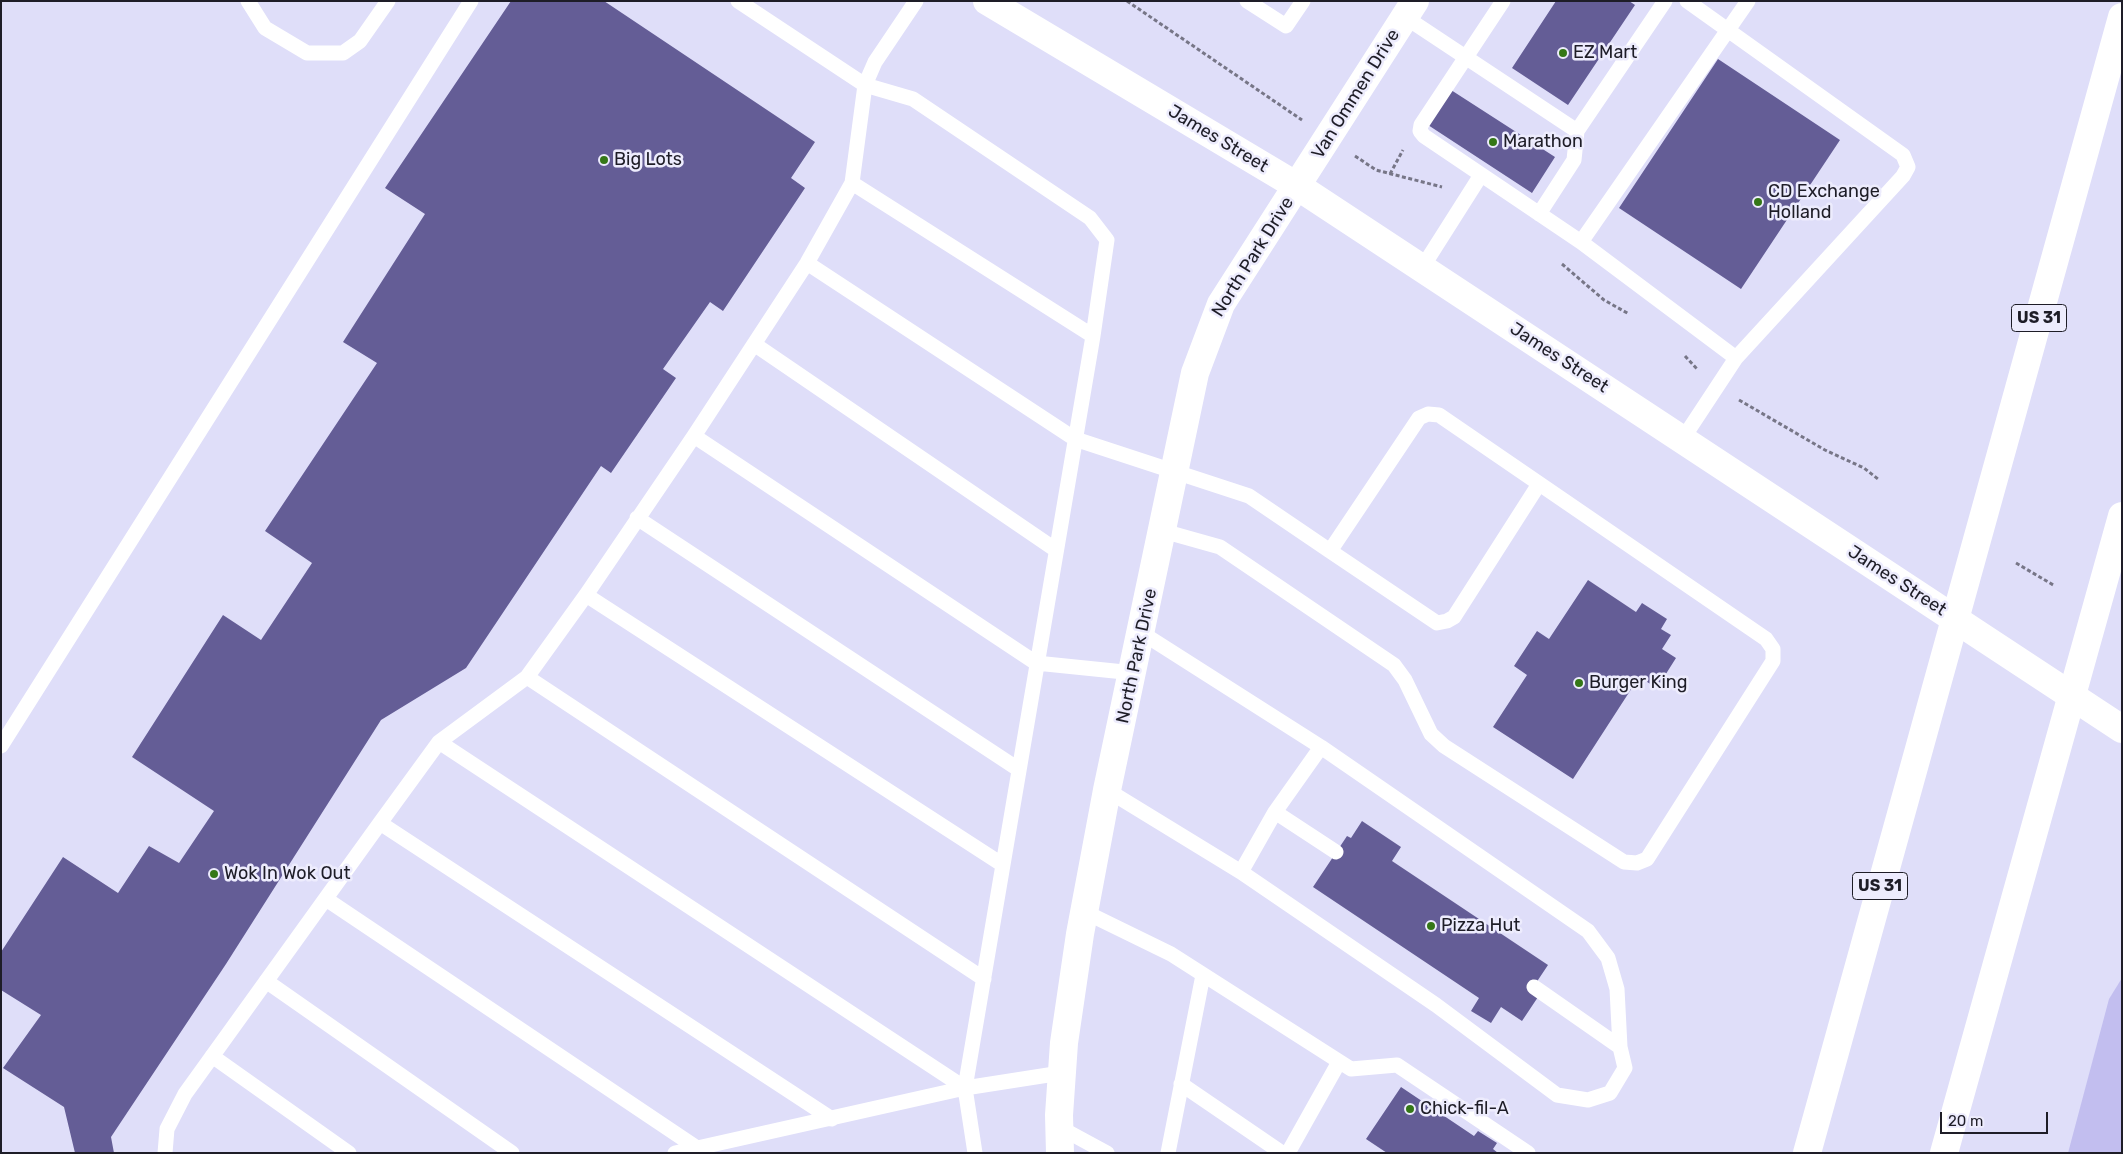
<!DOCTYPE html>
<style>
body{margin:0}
#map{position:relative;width:2123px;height:1154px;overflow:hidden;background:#dfdef9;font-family:Rubik,sans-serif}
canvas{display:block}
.frame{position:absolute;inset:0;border:2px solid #1e1d27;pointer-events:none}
.scale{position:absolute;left:1940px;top:1112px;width:108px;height:22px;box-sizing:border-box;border:2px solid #1e1d27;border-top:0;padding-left:6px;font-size:15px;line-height:18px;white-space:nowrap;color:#1e1d27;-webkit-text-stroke:4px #edecfd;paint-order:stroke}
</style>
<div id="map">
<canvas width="2123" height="1154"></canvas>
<div class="frame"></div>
<div class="scale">20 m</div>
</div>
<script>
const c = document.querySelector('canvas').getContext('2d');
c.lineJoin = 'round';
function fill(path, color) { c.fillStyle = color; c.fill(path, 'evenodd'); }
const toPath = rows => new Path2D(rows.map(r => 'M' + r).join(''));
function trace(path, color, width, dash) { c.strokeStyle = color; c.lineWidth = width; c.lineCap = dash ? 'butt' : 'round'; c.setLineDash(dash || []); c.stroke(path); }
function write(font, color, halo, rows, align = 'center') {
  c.font = font + ' Rubik,sans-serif'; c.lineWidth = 5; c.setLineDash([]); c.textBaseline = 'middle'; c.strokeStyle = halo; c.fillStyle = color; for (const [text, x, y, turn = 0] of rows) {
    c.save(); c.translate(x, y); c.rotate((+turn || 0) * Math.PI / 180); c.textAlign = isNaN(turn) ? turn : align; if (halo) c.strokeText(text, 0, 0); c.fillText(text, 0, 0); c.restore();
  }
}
const green = toPath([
 [2122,978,2122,1153,2068,1153,2109,999]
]);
const building = toPath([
 [511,1,604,1,815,142,791,178,805,188,723,311,710,302,663,369,676,378,611,473,601,466,466,668,381,720,226,964,111,1137,114,1153,75,1153,64,1107,3,1068,41,1015,1,990,1,952,63,857,118,893,149,846,179,863,214,811,132,757,223,615,261,640,312,563,265,531,377,363,343,342,425,214,385,188],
 [1556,1,1629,1,1635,5,1568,105,1512,68],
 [1718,59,1840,140,1741,289,1619,208],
 [1451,90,1555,157,1532,193,1428,125],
 [1588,580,1636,612,1642,603,1667,619,1661,629,1671,635,1662,649,1676,658,1657,688,1639,677,1573,779,1493,727,1527,675,1514,666,1537,631,1549,639],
 [1362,821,1401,847,1392,861,1548,965,1530,992,1538,997,1522,1021,1501,1007,1491,1023,1471,1011,1479,998,1313,887,1347,836,1351,838],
 [1401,1087,1474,1136,1478,1131,1497,1143,1493,1149,1498,1153,1387,1153,1366,1139]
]);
const path = toPath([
 [1127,1,1302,120],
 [1355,156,1376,170,1442,187],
 [1390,174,1403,150],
 [1562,264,1604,300,1629,314],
 [1685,356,1698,370],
 [1739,400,1825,450,1864,468,1878,479],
 [2016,563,2055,586]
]);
const service = toPath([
 [248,1,265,28,307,53,343,53,360,41,388,1],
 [738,1,865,85,913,99,1090,218,1107,240,1093,336,965,1088,975,1153],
 [1247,1,1286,26,1303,1],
 [1503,1,1421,125,1420,131,1424,136,1581,242,1736,358],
 [1405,17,1577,131,1665,1],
 [852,183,1093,336],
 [1539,214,1574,160,1577,131],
 [1581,242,1748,1],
 [807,263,1075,439,1249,496,1330,551,1419,418,1428,414,1439,415,1766,639,1773,649,1773,661,1647,859,1637,863,1624,862,1444,746,1431,734,1405,680,1394,665,1220,547,1163,531],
 [1422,268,1481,175],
 [754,344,1056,550],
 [694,436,1036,663,1134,673],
 [1682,440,1736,358,1903,176,1908,167,1903,155,1687,1],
 [637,518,1018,769],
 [1330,551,1437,623,1447,621,1454,617,1539,484],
 [586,595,1003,865],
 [527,677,984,979],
 [439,742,965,1088],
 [1,746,471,1],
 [1107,790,1241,872,1436,1005,1557,1095,1588,1100,1610,1093,1625,1068,1620,1047,1617,989,1608,958,1588,931,1321,747,1142,633],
 [1275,812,1336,852],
 [380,823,832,1119],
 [1241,872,1275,812,1321,747],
 [326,899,697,1148],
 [1085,912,1171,954,1351,1069,1397,1065,1528,1153],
 [266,981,512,1153],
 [1534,987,1620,1047],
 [212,1056,349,1153],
 [1181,1084,1282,1153],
 [1059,1127,1107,1153],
 [165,1153,167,1129,185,1094,380,823,439,742,527,677,586,595,694,436,807,263,852,183,865,85,875,62,916,1],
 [675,1153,965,1088,1061,1073],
 [1168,1153,1203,975],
 [1288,1153,1339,1062]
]);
const minor = toPath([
 [1060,1153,1059,1115,1064,1043,1080,934,1107,790,1195,373,1221,304,1415,1]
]);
const tertiary = toPath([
 [987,1,1297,186,2122,729]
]);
const trunk = toPath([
 [1807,1153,2122,17],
 [1944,1153,2122,516]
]);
const markers = [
 [1563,53,5,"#357717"],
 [1493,142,5,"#357717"],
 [604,160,5,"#357717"],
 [1758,202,5,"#357717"],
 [1579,683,5,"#357717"],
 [214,874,5,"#357717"],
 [1431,926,5,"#357717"],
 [1410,1109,5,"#357717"]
];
const shields = [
 [2039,318,55],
 [1880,886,55]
];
const shieldNames = [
 ["US 31",2039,318],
 ["US 31",1880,886]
];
const poiNames = [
 ["EZ Mart",1573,53],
 ["Marathon",1503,142],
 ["Big Lots",614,160],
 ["CD Exchange",1768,192],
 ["Holland",1768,213],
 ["Burger King",1589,683],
 ["Wok In Wok Out",224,874],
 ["Pizza Hut",1441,926],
 ["Chick-fil-A",1420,1109]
];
const streetNames = [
 ["Van Ommen Drive",1356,94,-58],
 ["James Street",1218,139,31],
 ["North Park Drive",1253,257,-58],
 ["James Street",1559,358,33],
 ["James Street",1897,581,33],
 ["North Park Drive",1137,656,-78]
];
fill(green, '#c2beef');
fill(building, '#645d96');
trace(path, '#777687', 3, [4, 2.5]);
trace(service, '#fff', 15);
trace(minor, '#fff', 28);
trace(tertiary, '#fff', 28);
trace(trunk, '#fff', 28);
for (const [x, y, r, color] of markers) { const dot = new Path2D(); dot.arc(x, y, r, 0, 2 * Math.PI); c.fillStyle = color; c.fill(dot); trace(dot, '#edecfd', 2); }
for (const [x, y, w] of shields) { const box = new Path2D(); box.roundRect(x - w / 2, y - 13.5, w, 27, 4); c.fillStyle = '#edecfd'; c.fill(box); trace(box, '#1e1d27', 1); }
write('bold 16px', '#1e1d27', null, shieldNames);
write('18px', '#1e1d27', '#edecfd', poiNames, 'left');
write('18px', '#1e1d27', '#edecfd', streetNames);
</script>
